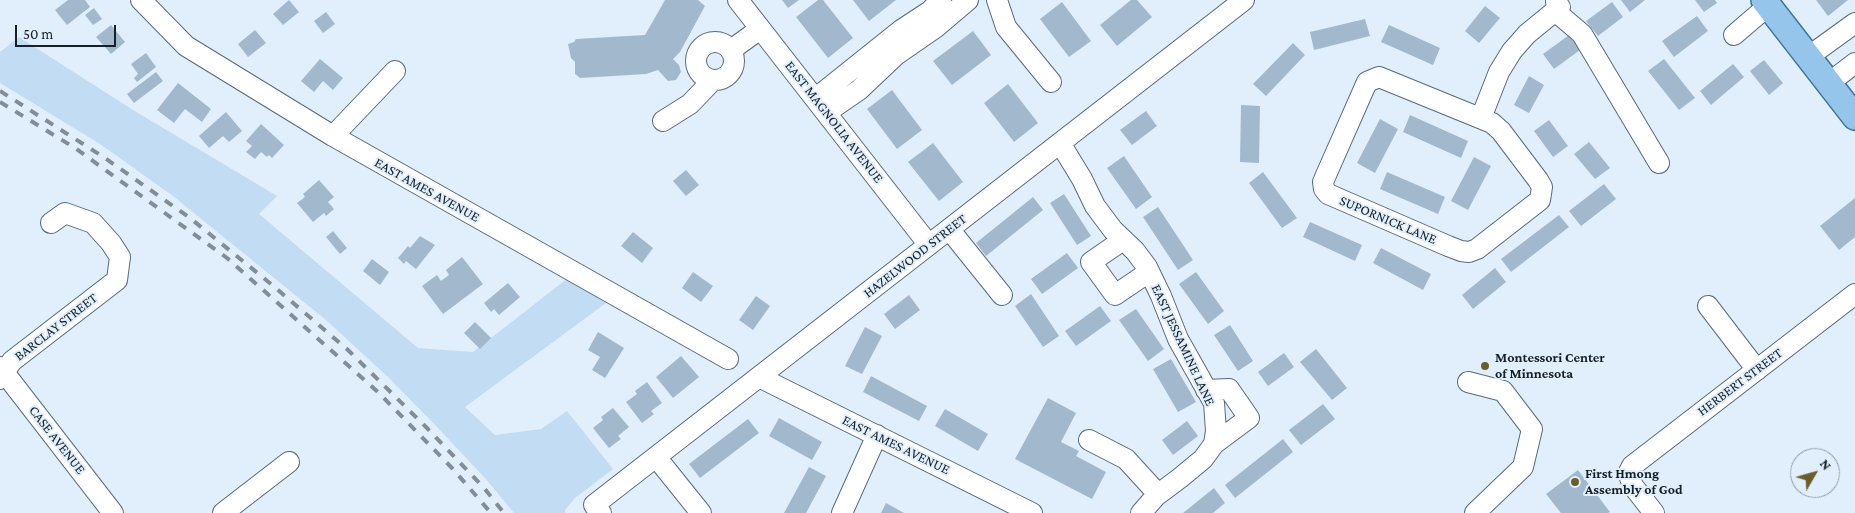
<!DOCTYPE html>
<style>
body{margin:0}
#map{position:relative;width:1855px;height:513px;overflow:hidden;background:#e0effb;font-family:"Crimson Pro",serif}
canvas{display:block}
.north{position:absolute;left:1790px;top:448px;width:50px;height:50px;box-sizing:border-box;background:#e0effb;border:1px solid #909ca6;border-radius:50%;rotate:52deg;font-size:14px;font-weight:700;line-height:20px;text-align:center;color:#172027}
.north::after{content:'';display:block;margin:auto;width:18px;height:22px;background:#6b5e2b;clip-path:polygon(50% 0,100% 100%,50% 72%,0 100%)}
.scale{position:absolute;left:15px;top:25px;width:101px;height:22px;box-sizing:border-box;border:2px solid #172027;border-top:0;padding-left:6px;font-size:15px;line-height:18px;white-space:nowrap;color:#172027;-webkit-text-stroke:4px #e0effb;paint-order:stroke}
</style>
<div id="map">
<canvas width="1855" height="513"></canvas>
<div class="north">N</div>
<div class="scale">50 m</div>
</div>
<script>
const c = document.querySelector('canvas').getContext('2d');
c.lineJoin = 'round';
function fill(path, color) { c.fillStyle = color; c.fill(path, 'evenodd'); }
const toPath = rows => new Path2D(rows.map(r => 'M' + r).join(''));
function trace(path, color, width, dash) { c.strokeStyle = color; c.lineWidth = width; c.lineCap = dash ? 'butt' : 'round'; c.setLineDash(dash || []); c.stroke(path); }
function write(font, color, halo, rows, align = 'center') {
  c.font = font + ' "Crimson Pro",serif'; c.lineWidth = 4; c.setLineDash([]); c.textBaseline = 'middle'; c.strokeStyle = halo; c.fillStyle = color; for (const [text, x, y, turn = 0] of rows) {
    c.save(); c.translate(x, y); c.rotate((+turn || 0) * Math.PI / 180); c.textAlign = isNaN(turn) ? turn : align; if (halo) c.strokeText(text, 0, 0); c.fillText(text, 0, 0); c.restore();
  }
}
const green = toPath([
 [19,37,133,110,277,196,259,214,418,348,473,352,568,278,606,303,465,407,495,435,541,429,567,411,613,469,575,498,565,510,565,513,514,513,485,478,436,426,388,377,326,320,173,196,100,144,0,83,0,52]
]);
const building = toPath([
 [68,0,85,0,90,7,67,25,55,10],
 [289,0,299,12,283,25,273,14],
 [665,0,698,0,705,6,680,52,673,59,679,65,681,72,676,80,668,81,658,70,646,74,580,78,575,74,575,62,571,58,568,44,574,42,576,39,645,35],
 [782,0,799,0,788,8],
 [818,0,823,0,853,38,828,58,796,17],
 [853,0,896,0,869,21],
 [1131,0,1137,0,1152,17,1117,46,1100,25],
 [1621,0,1645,0,1630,12],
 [1695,0,1715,0,1717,3,1704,12],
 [1816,0,1848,0,1828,16],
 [1062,2,1091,41,1069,57,1040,19],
 [1612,2,1623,17,1598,36,1586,21],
 [1485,6,1500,18,1479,43,1465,31],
 [94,8,102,19,93,25,85,15],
 [326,12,335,24,323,33,314,21],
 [1697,16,1708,31,1674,57,1662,41],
 [1365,19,1370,36,1314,50,1310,32],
 [111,25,125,42,111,54,96,37],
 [1389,25,1440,48,1433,65,1381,42],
 [255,30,266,43,248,57,238,44],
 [973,31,991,55,952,85,933,61],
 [1569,35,1580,50,1554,69,1543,54],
 [1293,43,1305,55,1266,96,1253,84],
 [146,53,156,67,137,82,134,78,138,74,131,64],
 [320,59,343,78,333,90,323,81,314,92,301,81],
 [1664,59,1695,98,1679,110,1648,71],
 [1764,60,1783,83,1769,95,1750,71],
 [1733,64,1744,77,1711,105,1700,91],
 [156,72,163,81,134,103,127,94],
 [1529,76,1544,85,1529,113,1514,105],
 [178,83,211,109,202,122,185,109,174,123,157,110],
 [1008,84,1038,123,1014,142,984,103],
 [892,90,922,130,897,149,867,109],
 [1241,105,1260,106,1259,163,1240,162],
 [1146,111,1157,126,1132,145,1120,130],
 [226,112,242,131,229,142,223,136,209,148,199,136],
 [1410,115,1468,141,1461,158,1403,132],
 [1380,119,1398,129,1375,173,1357,163],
 [1549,120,1568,146,1553,157,1534,131],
 [261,124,284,145,272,158,269,155,267,157,261,152,255,159,246,152,252,146,246,141],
 [1589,142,1610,168,1595,179,1574,154],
 [933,143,963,182,939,201,908,162],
 [1124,156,1152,197,1136,209,1107,168],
 [1474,157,1491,166,1468,210,1451,201],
 [686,170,699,185,686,196,673,181],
 [1263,172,1297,218,1282,228,1249,183],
 [1387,172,1445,197,1438,214,1380,189],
 [319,180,334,197,328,202,334,209,326,216,324,213,313,222,297,203,305,197,303,194],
 [1604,184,1616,199,1581,226,1569,211],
 [1064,194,1091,236,1077,245,1050,203],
 [1033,197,1043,210,986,256,976,243],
 [1855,198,1855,237,1839,250,1820,226],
 [1158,207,1193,260,1178,270,1143,217],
 [1559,215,1569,227,1511,272,1501,259],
 [1310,222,1362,245,1355,261,1303,237],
 [333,231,347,248,340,254,326,237],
 [633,232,653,248,642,263,621,246],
 [420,236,435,245,416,269,406,261,404,264,398,258,408,246,410,248],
 [1381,248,1431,274,1423,290,1373,263],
 [1067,253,1078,268,1042,294,1031,279],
 [462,257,483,284,443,314,422,286,437,275,441,281,449,275,446,270],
 [372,259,389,272,380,285,363,271],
 [1495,268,1506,282,1473,309,1462,295],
 [693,272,713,286,701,302,682,288],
 [1196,272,1224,311,1208,324,1179,284],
 [508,283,520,297,499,315,494,309,491,312,484,303],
 [1031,294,1059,336,1043,347,1015,306],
 [909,295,920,310,895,329,884,314],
 [756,296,770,306,753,330,739,320],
 [1100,306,1111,321,1076,346,1065,331],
 [1136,309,1164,349,1148,361,1119,320],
 [475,322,491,338,480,349,464,333],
 [1230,325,1253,361,1238,371,1214,335],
 [865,327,882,336,862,374,845,366],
 [598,332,624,348,605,378,592,370,600,357,588,350],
 [1316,349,1347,388,1332,400,1300,362],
 [1284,353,1294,367,1268,386,1258,372],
 [681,356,699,377,673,398,656,377],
 [1171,359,1196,402,1178,412,1153,369],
 [871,376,927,406,919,421,863,392],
 [647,382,662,403,651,411,654,414,642,423,626,402,637,394,635,391],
 [1048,398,1076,413,1061,442,1079,451,1076,456,1106,472,1092,499,1015,459],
 [1323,404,1335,419,1301,445,1289,430],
 [613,408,629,427,618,436,621,439,609,448,593,428,603,420,601,417],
 [945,409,988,434,978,451,935,426],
 [779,418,822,442,812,460,769,436],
 [748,419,759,433,700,478,689,464],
 [1187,421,1198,436,1173,455,1162,440],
 [1283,439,1293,452,1235,498,1225,485],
 [809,467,826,476,806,513,784,513],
 [1578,470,1610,512,1608,513,1561,513,1546,494],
 [1214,488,1225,503,1213,513,1183,513],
 [886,503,904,513,881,513]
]);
const minor = toPath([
 [141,0,186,46,333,136,728,359],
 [738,0,929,245],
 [997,0,1006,27,1051,82],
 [1555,11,1582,34,1659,163],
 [1734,35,1768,6],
 '696 61a19 19 0 1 1 38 0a19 19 0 1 1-38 0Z',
 [731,50,760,29],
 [1808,57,1855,23],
 [1379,77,1492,123,1501,131,1538,180,1542,187,1540,200,1477,249,1469,252,1461,251,1448,246,1328,194,1324,189,1323,182,1326,175,1367,82,1379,77],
 [1829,83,1855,63],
 [816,98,901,30,930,11,941,0],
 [827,112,859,90,896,55,935,28,968,0],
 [1481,118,1499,72,1512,51,1527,34,1560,7,1556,2],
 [663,121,690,104,713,80],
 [333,136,395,71],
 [1060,143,1082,179,1095,206,1113,230,1135,251,1147,267,1161,296,1178,339,1214,403,1216,431,1214,444,1203,459,1180,478,1156,496,1141,513],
 [949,229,1002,295],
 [1123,240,1091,262,1115,295,1149,272],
 [1708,306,1757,370],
 [0,367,113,513],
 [759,377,1032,513],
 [0,379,12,361,117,280,120,257,111,243,93,223,65,213,51,223],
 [1468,382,1503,391,1532,429,1523,467,1475,513],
 [1206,390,1229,389,1249,418,1214,444],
 [1089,440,1126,459,1158,494],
 [656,457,701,513],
 [223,513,289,462],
 [601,513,594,505,1244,0],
 [842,513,877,435],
 [1654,513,1633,486,1630,478,1629,472,1632,466,1855,294]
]);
const major = toPath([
 [1764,0,1855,117]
]);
const rail = toPath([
 [0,91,105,158,190,218,271,284,348,350,427,428,484,488,504,513],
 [0,102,75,148,227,258,378,392,452,468,491,513]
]);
const markers = [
 [1485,366,5,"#6b5e2b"],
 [1575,482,5,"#6b5e2b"]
];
const streetNames = [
 ["EAST MAGNOLIA AVENUE",834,122,52],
 ["EAST AMES AVENUE",427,190,29],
 ["SUPORNICK LANE",1388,220,23],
 ["HAZELWOOD STREET",915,256,-38],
 ["BARCLAY STREET",56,327,-38],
 ["EAST JESSAMINE LANE",1183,345,65],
 ["HERBERT STREET",1740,382,-37],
 ["CASE AVENUE",57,440,52],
 ["EAST AMES AVENUE",896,445,26]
];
const poiNames = [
 ["Montessori Center",1495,358],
 ["of Minnesota",1495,374],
 ["First Hmong",1585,474],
 ["Assembly of God",1585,490]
];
fill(green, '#c2dcf4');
fill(building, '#a2b9cd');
trace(minor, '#576b7e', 22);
trace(major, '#3c739e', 28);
trace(minor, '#fff', 20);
trace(major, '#96c5eb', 25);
trace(rail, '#818d97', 4, [9, 9]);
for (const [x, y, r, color] of markers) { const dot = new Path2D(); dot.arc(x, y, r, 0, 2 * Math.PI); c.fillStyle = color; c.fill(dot); trace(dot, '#e0effb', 2); }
write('14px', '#172027', '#e0effb', streetNames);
write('bold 14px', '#172027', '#e0effb', poiNames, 'left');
</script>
